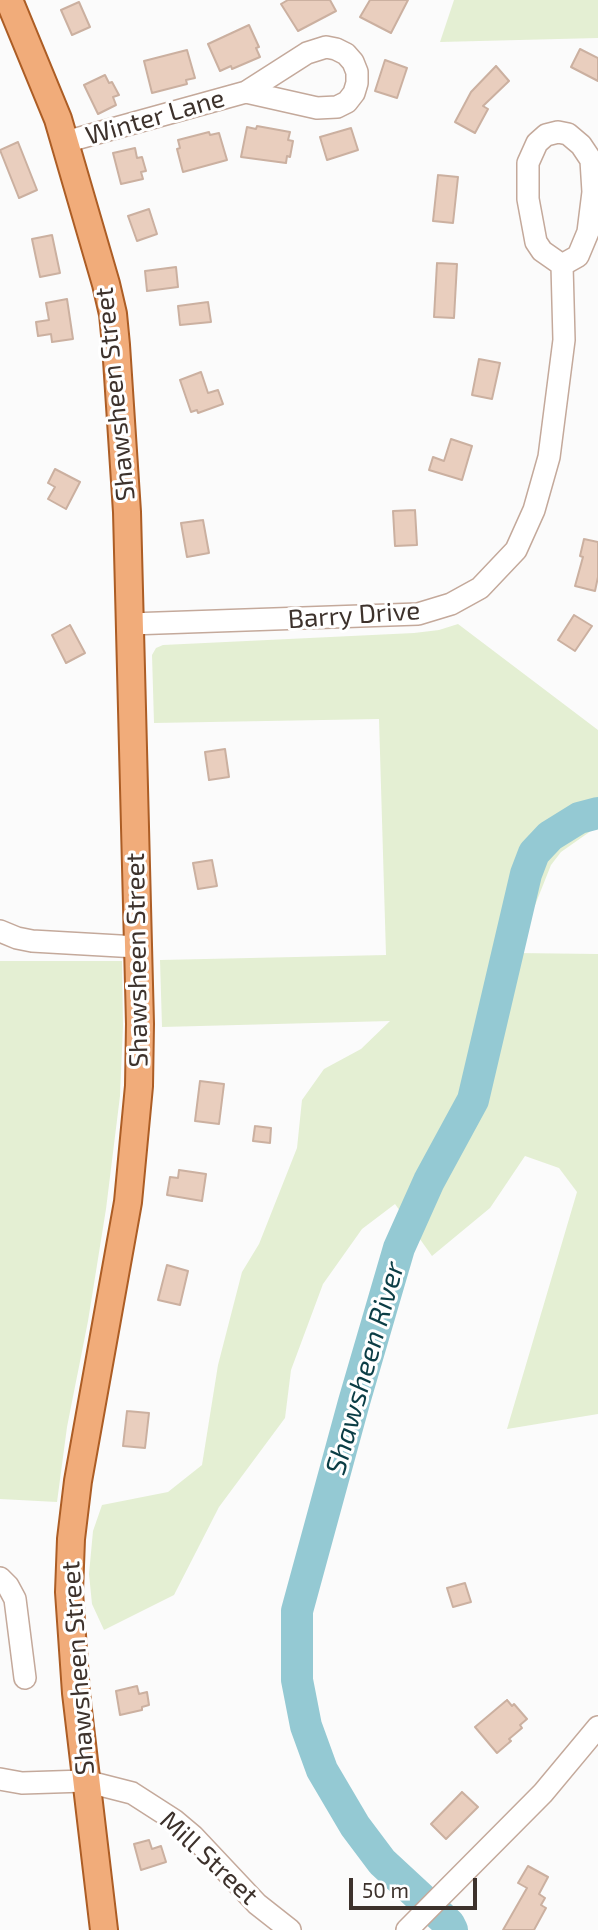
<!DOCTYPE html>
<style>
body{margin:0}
#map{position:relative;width:598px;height:1930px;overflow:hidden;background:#fbfbfb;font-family:"Exo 2",sans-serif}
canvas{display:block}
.scale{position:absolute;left:349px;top:1878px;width:128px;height:32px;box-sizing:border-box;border:4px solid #3d322c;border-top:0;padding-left:9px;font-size:21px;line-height:24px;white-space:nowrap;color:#3d322c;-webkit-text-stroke:5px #fff;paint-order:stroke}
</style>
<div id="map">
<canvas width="598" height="1930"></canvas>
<div class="scale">50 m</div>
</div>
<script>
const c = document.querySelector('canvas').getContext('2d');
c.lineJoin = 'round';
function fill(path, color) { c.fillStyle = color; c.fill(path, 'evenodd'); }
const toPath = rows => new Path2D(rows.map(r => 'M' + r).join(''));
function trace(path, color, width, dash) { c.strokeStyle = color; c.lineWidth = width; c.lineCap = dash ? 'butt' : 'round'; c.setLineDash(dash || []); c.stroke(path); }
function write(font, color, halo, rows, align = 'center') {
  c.font = font + ' "Exo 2",sans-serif'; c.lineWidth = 6; c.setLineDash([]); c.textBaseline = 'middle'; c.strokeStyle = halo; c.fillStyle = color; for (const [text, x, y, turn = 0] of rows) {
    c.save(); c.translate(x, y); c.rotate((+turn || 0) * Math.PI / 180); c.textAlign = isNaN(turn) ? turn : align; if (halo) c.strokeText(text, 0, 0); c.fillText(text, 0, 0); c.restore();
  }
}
const green = toPath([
 [454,0,598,0,598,38,440,42],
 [458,624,598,730,598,826,561,852,551,865,516,953,598,954,598,1414,507,1429,577,1192,559,1168,525,1156,490,1208,432,1256,395,1204,362,1229,323,1284,291,1370,285,1418,219,1507,174,1595,104,1630,92,1604,89,1574,93,1531,102,1505,168,1492,202,1465,218,1365,242,1272,259,1244,297,1148,302,1100,324,1069,361,1049,390,1021,162,1027,160,960,386,955,379,719,154,723,152,655,156,648,163,645,414,633,439,630],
 [0,961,122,961,123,1026,120,1096,106,1209,88,1321,67,1427,57,1502,0,1499]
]);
const river = toPath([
 [452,1930,449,1924,382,1862,355,1826,322,1770,306,1726,297,1680,297,1611,354,1402,399,1248,429,1181,473,1100,526,874,534,853,550,836,579,818,598,813]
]);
const building = toPath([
 [288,0,330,0,336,11,298,31,281,4,288,0],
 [370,0,408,0,391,33,360,17,370,0],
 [79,2,90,27,72,35,61,10,79,2],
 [249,25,259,47,256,48,260,57,232,69,231,66,220,71,208,44,249,25],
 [580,49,598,58,598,81,571,67,580,49],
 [187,50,195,78,186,80,187,84,152,93,144,61,187,50],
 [385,60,407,68,397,98,375,91,385,60],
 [496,66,509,81,483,106,488,109,475,133,455,122,471,92,496,66],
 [105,75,109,83,112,82,119,95,113,97,116,105,98,114,84,85,105,75],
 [257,126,290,132,288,140,293,141,290,157,287,156,286,163,241,157,247,127,256,129,257,126],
 [351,128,358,150,327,160,320,137,351,128],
 [209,132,210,135,219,133,227,160,183,172,177,149,180,148,178,140,209,132],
 [18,142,37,190,19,198,0,150,18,142],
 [135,148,137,158,142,157,146,171,141,172,143,179,121,184,113,153,135,148],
 [438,175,458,177,453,223,433,221,438,175],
 [149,209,157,234,137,241,128,216,149,209],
 [52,235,60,273,40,277,32,239,52,235],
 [437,263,457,264,454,318,434,317,437,263],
 [176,267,178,287,147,291,145,271,176,267],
 [67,299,73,339,52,342,51,334,38,336,36,322,49,320,46,303,67,299],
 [208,302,211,322,180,325,178,306,208,302],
 [479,359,500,363,492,399,472,395,479,359],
 [201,372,208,393,218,390,223,404,198,413,197,410,191,412,180,380,201,372],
 [451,439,472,446,462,480,429,470,433,457,444,461,451,439],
 [55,469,80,482,66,509,48,499,55,487,48,483,55,469],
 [415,510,417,545,395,546,393,511,415,510],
 [203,520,209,553,187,557,181,523,203,520],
 [584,539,598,542,598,577,595,591,575,586,583,557,580,556,584,539],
 [574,615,592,626,575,651,558,640,574,615],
 [70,625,85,653,66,663,52,635,70,625],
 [225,749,229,777,209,780,205,752,225,749],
 [212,860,217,886,198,889,193,863,212,860],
 [200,1081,224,1084,219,1124,195,1121,200,1081],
 [255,1126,271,1128,270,1143,253,1141,255,1126],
 [179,1170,206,1174,202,1201,167,1195,170,1177,178,1178,179,1170],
 [167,1265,188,1271,180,1305,158,1300,167,1265],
 [127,1411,149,1413,145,1448,123,1446,127,1411],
 [465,1583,471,1602,453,1607,447,1588,465,1583],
 [137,1686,139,1694,147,1692,149,1705,142,1707,142,1710,120,1715,116,1691,137,1686],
 [507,1700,512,1706,514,1704,527,1719,520,1725,522,1728,509,1739,511,1741,497,1753,475,1727,507,1700],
 [462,1792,478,1807,446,1839,431,1824,462,1792],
 [149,1840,152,1849,161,1846,166,1862,141,1870,134,1844,149,1840],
 [528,1866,548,1877,539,1894,545,1898,541,1905,546,1908,534,1930,503,1930,527,1888,518,1883,528,1866]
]);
const minor = toPath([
 [65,142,246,92,317,108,337,107,347,102,354,93,357,83,357,72,353,62,346,54,336,49,326,47,307,53,246,92],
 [130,624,418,614,451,604,480,588,516,550,534,510,549,457,564,340,562,265,578,256,588,232,593,192,591,160,581,145,568,134,558,132,546,135,537,143,528,163,528,199,536,242,542,251,562,265],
 [0,931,17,938,32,941,137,947],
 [0,1578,8,1586,15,1599,25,1678],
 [0,1779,22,1783,85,1781,132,1793,174,1820,193,1836,257,1904,290,1930],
 [407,1930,543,1793,598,1727]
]);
const major = toPath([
 [9,0,58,119,106,284,113,314,116,345,127,512,140,1024,139,1086,128,1202,78,1481,71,1539,69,1592,76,1693,104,1930]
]);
const streetNames = [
 ["Winter Lane",155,117,-16],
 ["Shawsheen Street",115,394,-96],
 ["Barry Drive",354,615,-4],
 ["Shawsheen Street",137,960,-91],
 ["Shawsheen Street",78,1668,-94],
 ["Mill Street",209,1858,43]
];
const waterNames = [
 ["Shawsheen River",365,1368,-74]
];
fill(green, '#e4efd3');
trace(river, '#94c9d3', 32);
fill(building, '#e9cebe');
trace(building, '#cbb0a0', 2);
trace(minor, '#c4a99b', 24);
trace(major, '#ac5d25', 30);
trace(minor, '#fff', 21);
trace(major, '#f1ac7a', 26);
write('26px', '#3d322c', '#fff', streetNames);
write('italic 28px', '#0b3d45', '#fff', waterNames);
</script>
